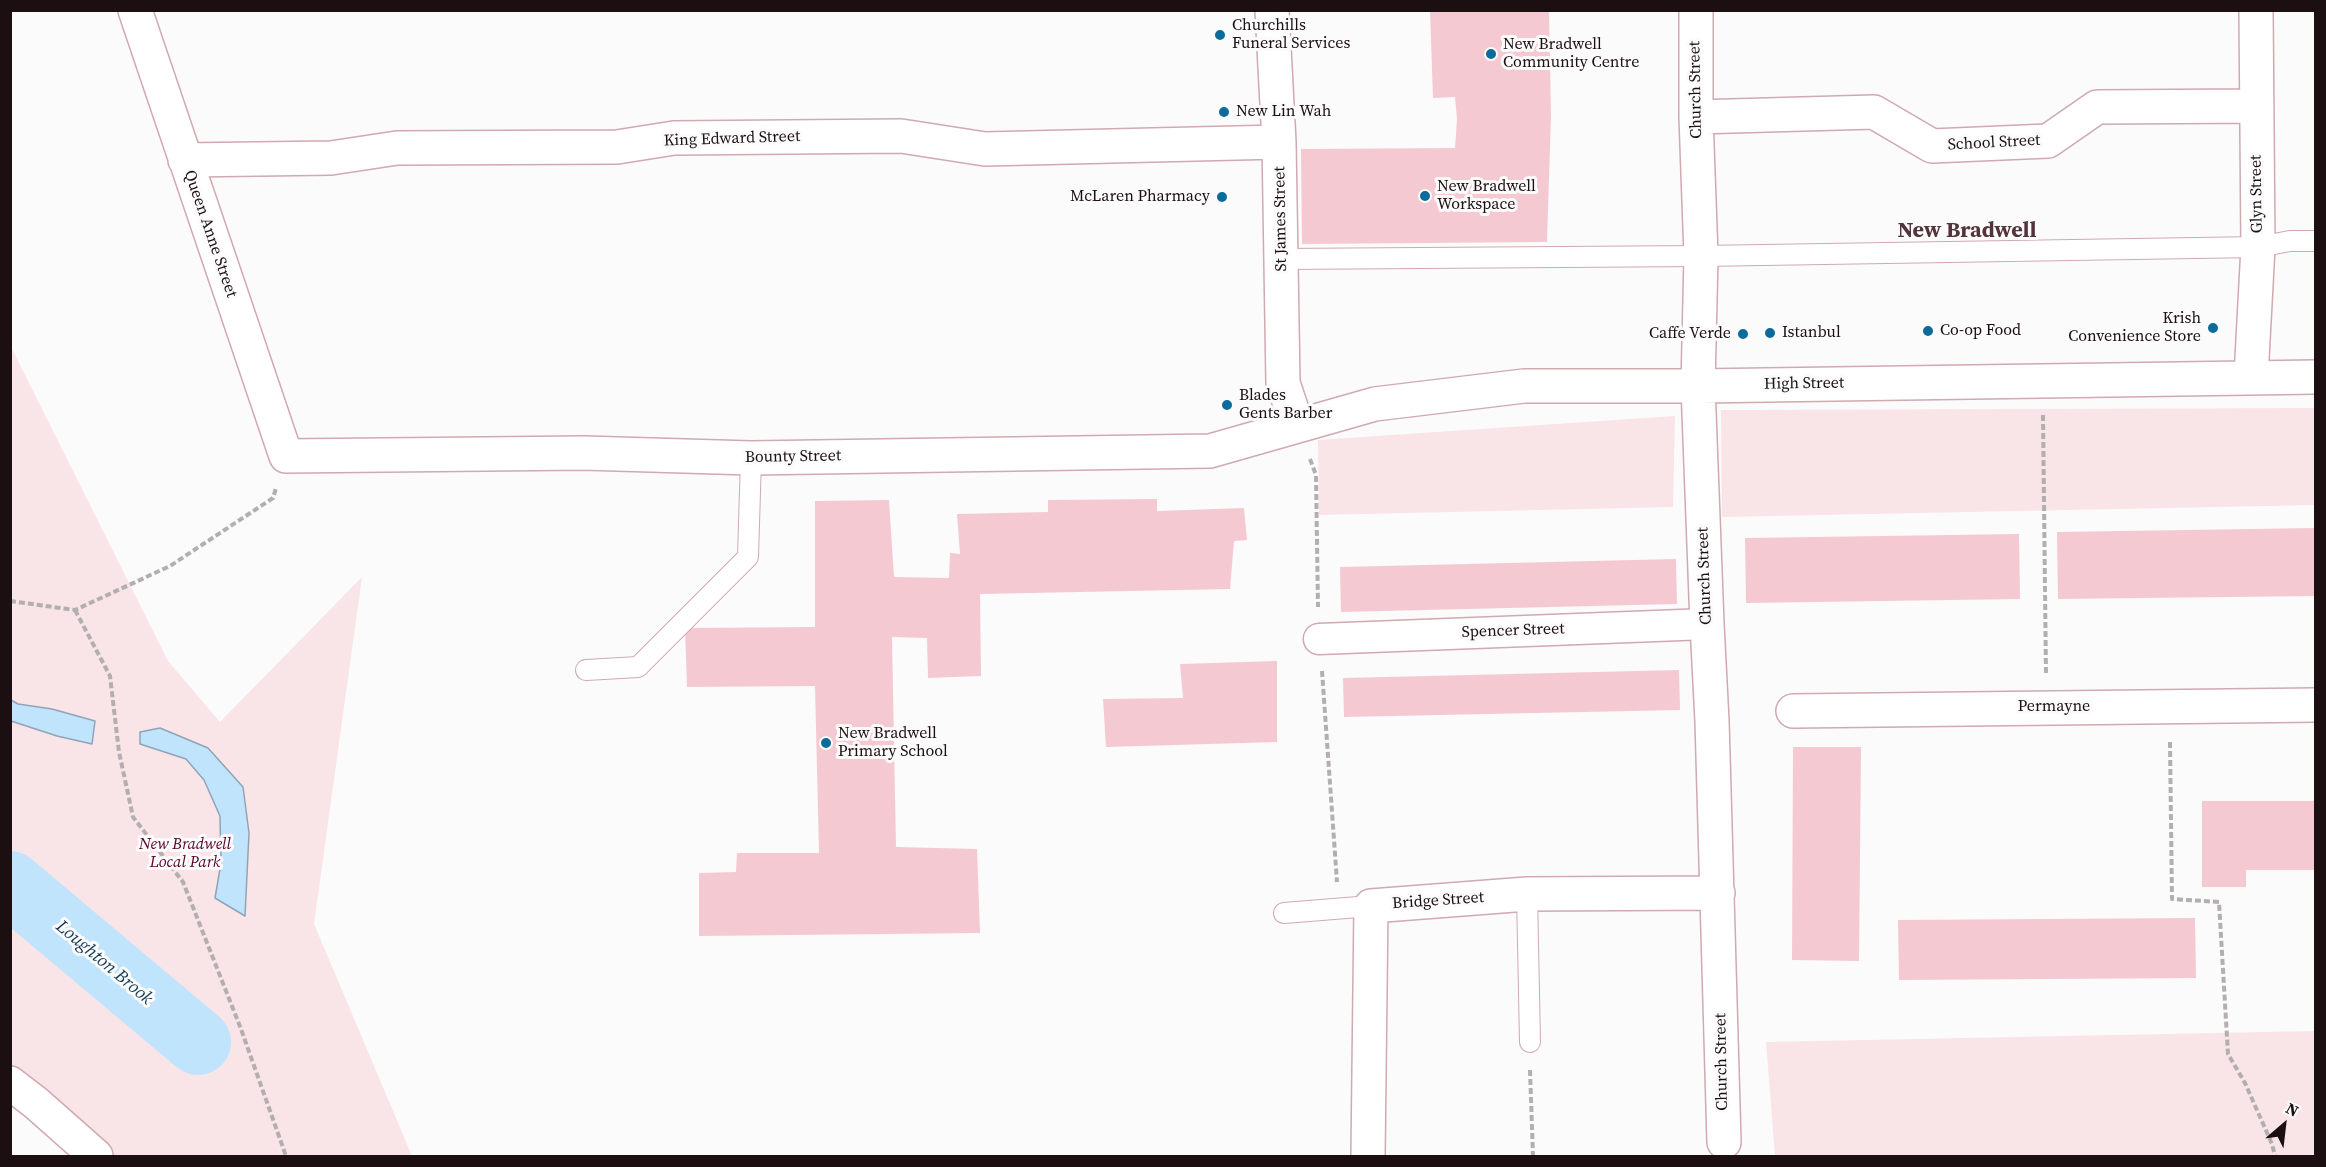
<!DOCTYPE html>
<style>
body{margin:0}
#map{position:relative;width:2326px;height:1167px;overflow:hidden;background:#fbfbfb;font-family:"Source Serif 4",serif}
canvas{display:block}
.frame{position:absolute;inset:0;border:12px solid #1c0f12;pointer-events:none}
.north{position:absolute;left:2254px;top:1095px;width:60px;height:60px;-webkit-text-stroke:4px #fbfbfb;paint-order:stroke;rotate:28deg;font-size:16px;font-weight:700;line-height:24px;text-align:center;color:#1c0f12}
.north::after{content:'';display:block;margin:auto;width:21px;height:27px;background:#1c0f12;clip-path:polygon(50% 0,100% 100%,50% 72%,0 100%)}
</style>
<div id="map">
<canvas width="2326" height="1167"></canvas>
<div class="frame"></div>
<div class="north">N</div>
</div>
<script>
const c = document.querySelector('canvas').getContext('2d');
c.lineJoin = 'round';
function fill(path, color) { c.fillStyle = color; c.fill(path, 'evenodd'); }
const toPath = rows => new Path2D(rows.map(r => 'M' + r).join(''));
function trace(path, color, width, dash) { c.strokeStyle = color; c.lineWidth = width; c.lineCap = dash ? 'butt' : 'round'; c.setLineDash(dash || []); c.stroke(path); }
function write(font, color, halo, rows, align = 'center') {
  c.font = font + ' "Source Serif 4",serif'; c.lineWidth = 6; c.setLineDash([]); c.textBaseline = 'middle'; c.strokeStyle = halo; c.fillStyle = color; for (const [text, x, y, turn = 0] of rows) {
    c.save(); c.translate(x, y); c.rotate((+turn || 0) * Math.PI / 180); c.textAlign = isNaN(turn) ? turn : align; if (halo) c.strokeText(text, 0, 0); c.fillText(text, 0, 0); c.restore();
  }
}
const green = toPath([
 [11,347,168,661,220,722,362,577,314,924,412,1156,96,1156,11,1083],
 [2315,408,2315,505,1722,517,1721,410],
 [1675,416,1673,507,1319,515,1318,440],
 [2315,1031,2315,1156,1775,1156,1766,1042]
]);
const water = toPath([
 [11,700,18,704,52,709,95,721,92,744,57,736,11,721,11,700],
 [160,728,208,748,243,787,249,833,245,916,215,898,221,863,220,816,204,780,186,759,140,744,140,732,160,728]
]);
const river = toPath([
 [10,884,198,1042]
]);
const building = toPath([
 [1430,10,1549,10,1551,115,1547,242,1302,244,1301,149,1455,148,1457,119,1455,97,1433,98],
 [1157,499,1157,511,1244,508,1247,540,1234,541,1230,589,980,594,981,676,928,678,927,638,892,637,896,847,977,849,980,933,699,936,699,873,736,872,737,853,819,853,815,686,687,687,685,628,815,627,815,501,889,500,894,577,949,578,950,553,960,554,957,514,1048,512,1048,500],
 [2316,528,2316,596,2058,599,2057,532],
 [2019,534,2020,599,1746,603,1745,538],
 [1676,559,1677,604,1341,612,1340,567],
 [1277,661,1277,742,1106,747,1103,699,1183,698,1180,664],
 [1679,670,1680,710,1344,717,1343,678],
 [1793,747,1861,747,1859,961,1792,960],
 [2202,801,2316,801,2316,870,2246,870,2246,887,2202,887],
 [2195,918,2196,978,1899,980,1898,920]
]);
const path = toPath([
 [2043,415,2046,675],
 [1310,459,1316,475,1318,607],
 [10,601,75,610,170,566,273,498,276,488],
 [75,610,110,676,119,752,133,817,183,882,241,1029,286,1156],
 [1322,671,1337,882],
 [2170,742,2172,899,2219,902,2228,1054,2245,1083,2272,1144,2275,1156],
 [1530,1070,1533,1156]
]);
const service = toPath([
 [1281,259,1701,256,2258,247,2290,241,2316,241],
 [586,670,638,667,748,557,751,458],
 [1527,894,1530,1042],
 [1284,913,1371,906]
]);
const pedestrian = toPath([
 [1319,639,1707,624]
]);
const minor = toPath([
 [135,10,286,456,584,453,751,458,1210,451,1375,404,1524,386,1698,386,2316,377],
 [1272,10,1279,142,1283,383,1297,425],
 [1696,10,1696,117,1701,256,1698,386,1707,624,1712,721,1724,1142],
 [1696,117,1874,112,1932,146,2048,141,2097,107,2255,106],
 [185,160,331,158,397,148,617,147,674,138,901,136,985,149,1279,142],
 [2251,377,2258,247,2256,10],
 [1793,711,2316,705],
 [1368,1156,1371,906,1527,894,1718,893]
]);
const tertiary = toPath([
 [10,1083,36,1103,96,1156]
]);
const markers = [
 [1220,35,6,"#0c6b9a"],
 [1491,54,6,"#0c6b9a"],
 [1224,112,6,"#0c6b9a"],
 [1425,196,6,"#0c6b9a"],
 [1222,197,6,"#0c6b9a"],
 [2213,328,6,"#0c6b9a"],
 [1928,331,6,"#0c6b9a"],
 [1770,333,6,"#0c6b9a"],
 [1743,334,6,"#0c6b9a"],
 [1227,405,6,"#0c6b9a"],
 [826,743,6,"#0c6b9a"]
];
const poiNames = [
 ["Churchills",1232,26],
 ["Funeral Services",1232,44],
 ["New Bradwell",1503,45],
 ["Community Centre",1503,63],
 ["New Lin Wah",1236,112],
 ["New Bradwell",1437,187],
 ["Workspace",1437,205],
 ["McLaren Pharmacy",1210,197,"right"],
 ["Krish",2201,319,"right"],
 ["Convenience Store",2201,337,"right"],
 ["Co-op Food",1940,331],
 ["Istanbul",1782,333],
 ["Caffe Verde",1731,334,"right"],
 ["Blades",1239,396],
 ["Gents Barber",1239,414],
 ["New Bradwell",838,734],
 ["Primary School",838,752]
];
const streetNames = [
 ["Church Street",1696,90,-91],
 ["King Edward Street",732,139,-2],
 ["School Street",1994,143,-3],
 ["Glyn Street",2257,194,-91],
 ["St James Street",1281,219,-91],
 ["Queen Anne Street",210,234,71],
 ["High Street",1804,384,-1],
 ["Bounty Street",793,457,-1],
 ["Church Street",1705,576,-92],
 ["Spencer Street",1513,631,-2],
 ["Permayne",2054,707],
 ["Bridge Street",1438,901,-4],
 ["Church Street",1722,1062,-91]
];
const parkNames = [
 ["New Bradwell",185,845],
 ["Local Park",185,863]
];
const waterNames = [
 ["Loughton Brook",104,963,40]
];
const districtNames = [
 ["New Bradwell",1967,231]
];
fill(green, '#f9e4e8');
fill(water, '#c1e4fd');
trace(water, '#90a4b6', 1.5);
trace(river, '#c1e4fd', 66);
fill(building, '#f4c9d2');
trace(service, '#d0a9b1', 22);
trace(pedestrian, '#d0a9b1', 33);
trace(minor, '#d0a9b1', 36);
trace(tertiary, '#d0a9b1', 36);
trace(path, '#b3aeaf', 4, [6, 3]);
trace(service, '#fff', 20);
trace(pedestrian, '#fff', 30);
trace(minor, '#fff', 33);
trace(tertiary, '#fff', 33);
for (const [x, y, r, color] of markers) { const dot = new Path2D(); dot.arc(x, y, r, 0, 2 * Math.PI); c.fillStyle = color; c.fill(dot); trace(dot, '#fbfbfb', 2); }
write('16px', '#1c0f12', '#fbfbfb', poiNames, 'left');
write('16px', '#1c0f12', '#fbfbfb', streetNames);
write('italic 16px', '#5d0128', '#fbfbfb', parkNames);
write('italic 18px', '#123b53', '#fbfbfb', waterNames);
write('bold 22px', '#54343c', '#fbfbfb', districtNames);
</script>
